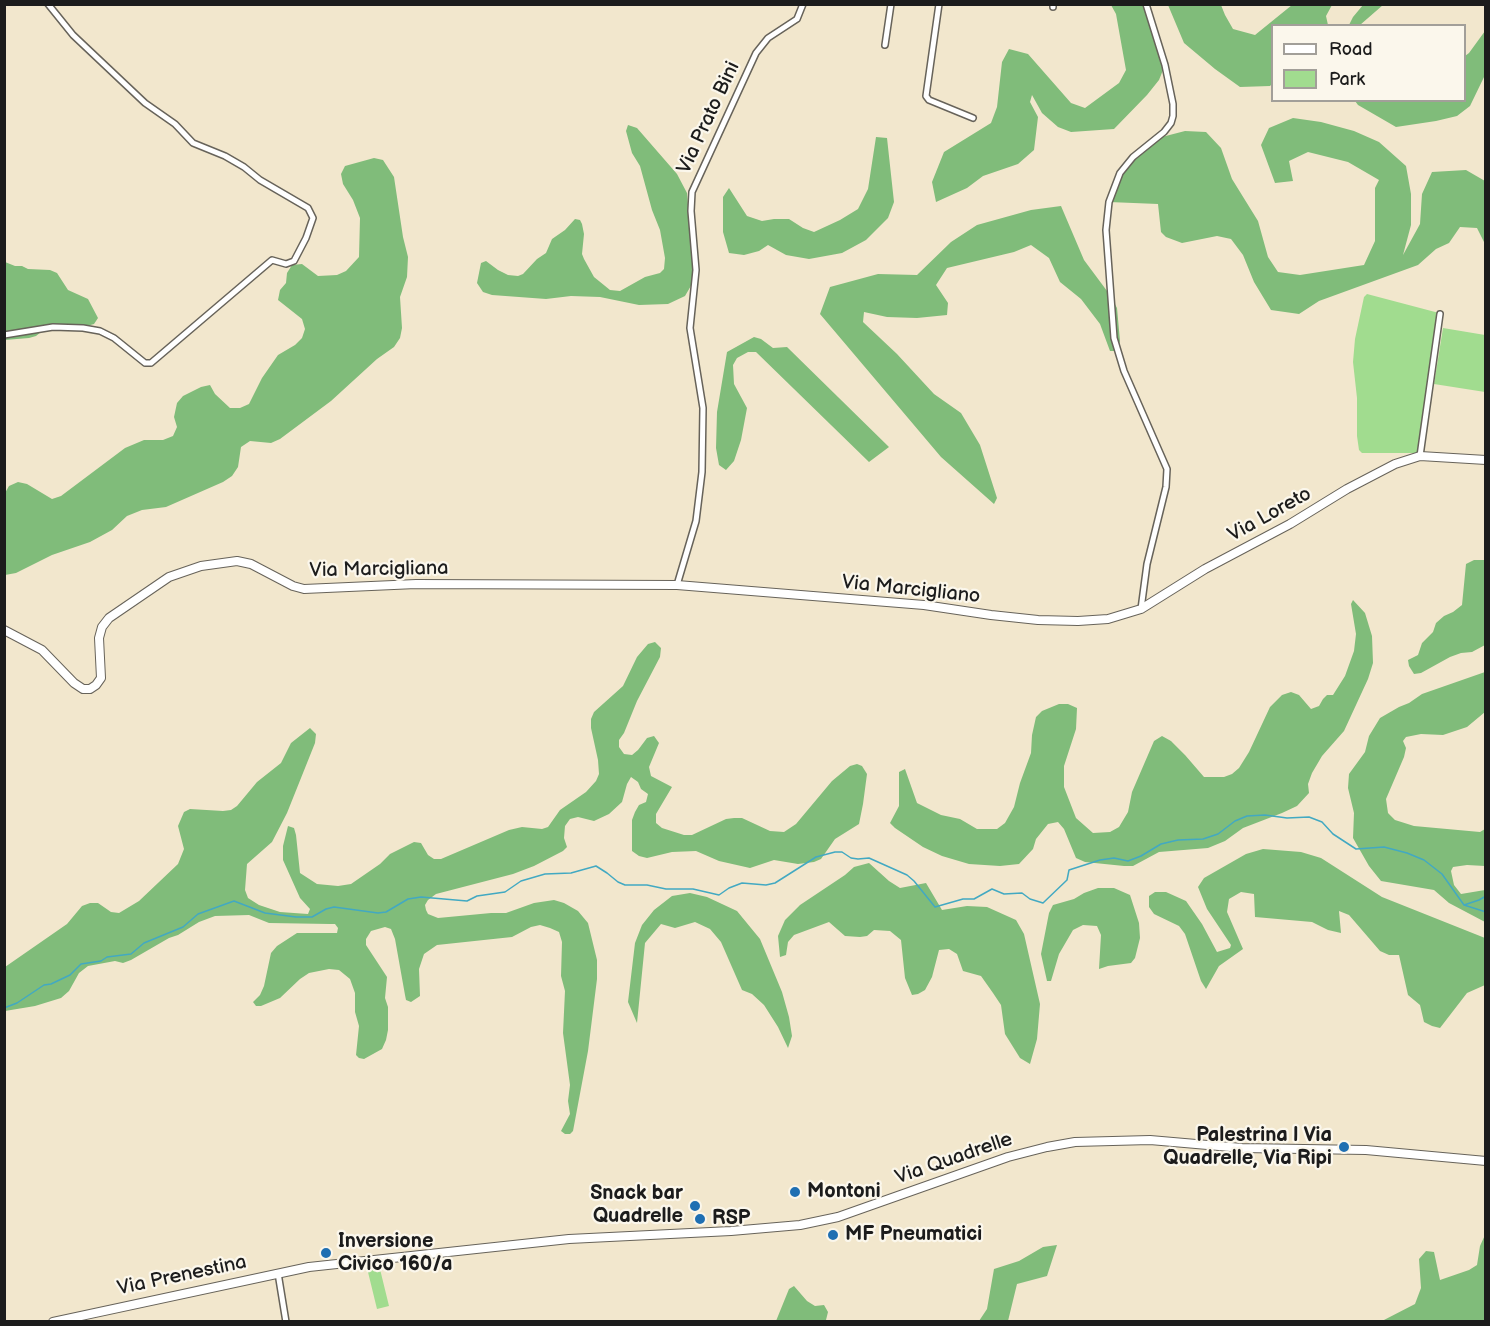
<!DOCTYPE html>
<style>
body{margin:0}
#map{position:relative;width:1490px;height:1326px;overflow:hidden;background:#f2e7cd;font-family:"Balsamiq Sans",sans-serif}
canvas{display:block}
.frame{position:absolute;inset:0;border:6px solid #1c1c1c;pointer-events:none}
.legend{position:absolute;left:1271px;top:24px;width:195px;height:78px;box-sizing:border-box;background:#fbf7ec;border:2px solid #a29f99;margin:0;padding:8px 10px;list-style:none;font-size:18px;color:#1c1c1c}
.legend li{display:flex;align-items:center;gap:12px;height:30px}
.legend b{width:30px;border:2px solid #a29f99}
</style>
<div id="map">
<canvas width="1490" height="1326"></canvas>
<div class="frame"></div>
<ul class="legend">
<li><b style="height:8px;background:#fff"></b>Road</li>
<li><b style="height:16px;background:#a1dc8f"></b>Park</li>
</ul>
</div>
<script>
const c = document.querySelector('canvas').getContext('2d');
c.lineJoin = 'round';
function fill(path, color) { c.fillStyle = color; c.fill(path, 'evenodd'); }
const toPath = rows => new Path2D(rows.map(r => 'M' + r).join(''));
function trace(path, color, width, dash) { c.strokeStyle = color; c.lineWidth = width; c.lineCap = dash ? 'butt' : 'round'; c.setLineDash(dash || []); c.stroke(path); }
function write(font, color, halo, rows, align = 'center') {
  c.font = font + ' "Balsamiq Sans",sans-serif'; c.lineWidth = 4.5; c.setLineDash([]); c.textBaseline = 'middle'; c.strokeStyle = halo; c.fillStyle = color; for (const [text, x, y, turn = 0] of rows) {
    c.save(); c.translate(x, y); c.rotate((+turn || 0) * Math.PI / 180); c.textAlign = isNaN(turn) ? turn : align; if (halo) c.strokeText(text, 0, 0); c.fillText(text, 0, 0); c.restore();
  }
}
const green = toPath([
 [1367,294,1439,313,1418,453,1362,453,1359,450,1357,436,1357,398,1353,362,1355,339,1364,297],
 [1443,328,1485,335,1485,392,1434,384],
 [379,1265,389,1306,377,1309,367,1268]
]);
const forest = toPath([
 [1111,5,1152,5,1148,8,1165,65,1159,80,1147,95,1114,129,1071,132,1058,127,1042,113,1032,95,1030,102,1038,117,1034,150,1018,164,983,176,967,188,936,202,932,182,944,152,991,123,997,107,1002,62,1009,49,1028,54,1071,103,1085,108,1119,83,1126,70,1116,14],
 [1168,5,1221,5,1225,15,1233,29,1255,35,1292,5,1332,5,1326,16,1328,25,1272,26,1272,84,1270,86,1240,87,1215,69,1184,43],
 [1363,5,1383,5,1360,25,1349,25,1353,17],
 [1485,31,1485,75,1470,106,1457,116,1436,121,1396,127,1358,105,1355,101,1464,100,1465,56,1469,53],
 [1293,118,1321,122,1354,131,1379,142,1406,166,1411,194,1411,225,1403,255,1420,224,1422,194,1432,172,1466,170,1485,181,1485,244,1477,228,1460,227,1449,243,1436,249,1418,265,1319,301,1299,314,1271,310,1254,282,1243,255,1231,239,1217,236,1182,243,1166,237,1161,232,1158,204,1109,202,1123,168,1158,138,1185,131,1206,132,1221,148,1232,179,1258,221,1268,257,1278,272,1300,275,1364,265,1375,241,1375,188,1379,180,1348,162,1308,152,1289,161,1293,181,1275,183,1261,145,1269,128],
 [628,125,637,128,677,174,687,193,694,275,692,284,685,296,668,304,639,305,600,297,571,296,546,299,492,295,483,292,477,283,481,263,486,261,498,270,508,275,518,276,523,274,537,259,546,253,552,239,565,230,575,219,580,220,582,224,584,234,582,254,584,259,594,277,610,290,620,291,645,277,660,273,664,269,665,258,660,230,652,210,640,166,632,153,626,131],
 [876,137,887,138,894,202,888,218,866,240,842,253,809,259,786,255,768,245,759,251,744,255,729,253,723,232,723,197,729,188,747,216,762,221,774,219,789,219,803,228,814,232,840,220,858,209,868,189],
 [374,158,383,160,394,177,403,237,408,257,407,277,400,297,402,328,400,338,394,347,377,359,331,401,280,439,271,443,250,441,241,447,238,467,232,476,223,482,166,507,142,510,127,516,112,530,90,542,52,555,16,573,5,575,5,493,9,486,18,482,27,484,52,499,61,496,125,448,144,440,163,440,173,436,177,427,174,417,177,403,183,396,201,387,210,385,215,394,230,408,240,408,249,404,262,378,278,355,295,345,302,338,305,329,302,319,278,300,280,290,286,283,287,273,292,265,302,264,318,276,337,275,346,271,359,257,360,218,353,200,343,184,341,174,345,166],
 [1061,206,1084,260,1110,295,1117,308,1120,341,1117,351,1110,351,1100,324,1081,299,1060,282,1049,258,1031,245,1014,252,947,268,936,285,948,303,947,315,917,318,887,317,864,312,863,322,897,354,934,394,961,413,980,445,997,498,994,504,941,457,820,314,830,287,878,274,917,275,951,242,977,225,1031,210],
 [5,262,15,266,22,266,28,269,50,270,57,273,68,290,88,299,98,318,94,324,87,326,46,328,36,336,29,338,5,340],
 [754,337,761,339,773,348,787,347,889,447,869,462,756,352,748,352,737,358,733,365,734,384,747,408,741,440,734,461,726,470,719,465,716,448,717,412,727,352],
 [1474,560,1485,560,1485,645,1472,652,1461,653,1450,657,1421,673,1414,674,1409,666,1408,660,1418,655,1422,643,1433,632,1436,623,1444,616,1453,612,1462,605,1466,564],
 [1353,600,1365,613,1372,636,1373,663,1368,679,1344,731,1322,756,1312,773,1308,784,1309,793,1297,806,1282,813,1243,828,1225,841,1208,848,1159,852,1133,866,1124,866,1085,862,1076,858,1064,829,1058,822,1048,824,1036,839,1033,849,1019,864,1000,866,969,864,942,856,923,847,895,828,890,823,899,806,899,772,905,769,917,803,941,815,960,819,977,829,997,829,1005,823,1014,807,1020,783,1031,753,1032,735,1036,717,1042,711,1059,704,1068,704,1077,708,1076,729,1064,766,1064,787,1076,818,1093,833,1110,832,1119,827,1128,812,1132,792,1154,741,1162,736,1171,741,1185,755,1204,777,1224,777,1232,774,1239,768,1249,752,1270,707,1282,695,1291,692,1299,695,1311,709,1319,706,1323,699,1327,695,1333,695,1345,676,1354,651,1356,634,1351,604],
 [655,642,661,648,660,657,637,701,624,733,619,740,619,747,624,754,632,755,638,750,647,738,654,736,659,743,649,767,651,776,672,787,656,814,656,823,662,828,684,835,692,835,726,819,734,818,742,818,770,831,784,832,796,824,832,781,850,766,857,764,862,766,867,774,863,804,859,824,835,839,821,859,814,862,798,864,774,860,750,868,719,861,696,851,672,852,647,858,639,856,632,851,632,820,635,812,639,805,646,802,648,794,641,789,638,782,631,777,627,784,622,802,609,814,594,821,578,817,570,819,565,826,564,838,567,847,563,851,534,866,513,874,436,894,428,900,425,905,426,910,428,914,438,918,491,913,506,913,534,903,554,900,564,903,578,911,588,923,597,960,597,979,588,1051,573,1131,570,1134,565,1134,561,1131,570,1114,568,1101,570,1085,563,1033,565,991,561,976,562,942,559,932,550,928,540,925,531,927,512,937,437,945,424,954,419,969,420,996,411,1002,406,1000,405,995,395,939,391,929,385,927,371,931,366,939,366,945,387,977,385,998,388,1007,388,1030,386,1040,382,1049,364,1059,359,1058,356,1055,359,1026,355,1012,355,993,350,979,339,970,329,969,309,973,300,979,280,998,261,1006,256,1006,253,1002,260,995,264,986,271,953,277,946,297,933,337,933,338,928,335,924,330,924,269,923,249,915,215,916,199,922,178,935,169,938,131,960,123,963,115,961,88,966,79,973,69,991,61,998,35,1006,5,1011,5,967,67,924,82,906,90,903,98,903,111,912,119,913,139,901,178,864,184,849,178,826,184,812,190,809,223,811,231,810,237,806,257,782,281,763,291,743,310,728,316,734,315,743,287,813,272,842,247,864,245,890,248,898,259,905,280,912,308,914,310,909,300,898,283,860,283,846,288,826,294,828,296,835,300,873,317,884,338,886,351,884,380,864,390,854,414,842,421,843,428,855,434,859,441,859,509,830,522,827,542,829,548,827,560,810,586,792,596,781,599,774,598,760,591,728,591,719,594,712,623,686,637,657,648,644],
 [1485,672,1485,712,1467,727,1443,735,1421,734,1406,737,1403,741,1406,748,1404,757,1386,799,1388,813,1395,820,1414,826,1480,832,1485,829,1485,866,1467,865,1453,867,1451,871,1454,885,1461,894,1485,890,1485,922,1449,903,1434,890,1381,881,1369,866,1353,838,1354,813,1348,788,1349,774,1365,752,1369,736,1380,718,1399,707,1409,703,1422,694],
 [1263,849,1301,852,1321,858,1382,897,1485,938,1485,985,1467,993,1440,1028,1432,1026,1424,1022,1420,1005,1408,995,1399,955,1389,955,1380,951,1349,915,1339,911,1341,933,1328,930,1312,922,1255,917,1254,894,1241,892,1229,899,1227,912,1243,949,1219,966,1206,989,1201,981,1185,934,1179,926,1154,914,1149,907,1149,896,1155,892,1166,892,1186,901,1202,924,1217,952,1230,948,1231,945,1207,909,1198,887,1204,878,1246,854],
 [869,863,889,881,900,888,926,883,942,910,967,906,987,907,1016,920,1024,934,1040,1004,1037,1039,1030,1064,1020,1058,1005,1034,1001,1005,993,993,981,976,963,971,957,954,949,949,939,950,932,977,925,990,918,994,912,995,905,978,901,940,890,931,874,930,867,936,860,937,845,936,829,922,794,935,788,942,786,955,780,957,778,936,785,920,800,905,845,875,854,867],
 [1098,888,1114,888,1130,895,1139,923,1140,938,1135,958,1131,963,1108,966,1099,969,1101,935,1097,926,1083,925,1073,930,1059,954,1051,981,1047,981,1041,954,1049,913,1053,905,1074,899,1084,893],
 [690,893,707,897,737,911,760,939,782,992,789,1017,792,1036,788,1048,778,1027,764,1005,752,994,742,990,721,942,710,929,695,922,675,928,661,924,645,943,637,1023,628,1002,635,943,642,925,654,910,672,896],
 [1485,1235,1485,1321,1382,1321,1415,1304,1421,1288,1419,1259,1426,1251,1434,1252,1440,1280,1469,1270,1477,1265,1480,1246],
 [1057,1245,1047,1276,1017,1284,1008,1321,979,1321,987,1309,994,1269,1019,1261,1043,1247],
 [794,1286,807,1301,815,1306,824,1305,828,1312,826,1320,776,1321,789,1289]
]);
const stream = toPath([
 [1464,905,1479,900,1486,896],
 [4,1008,17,1003,44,985,51,984,70,975,81,964,101,961,107,957,131,954,144,943,183,927,198,914,234,901,265,913,296,917,312,917,326,909,334,907,378,913,386,912,408,899,421,897,467,901,477,896,505,892,521,881,545,874,571,873,596,866,607,873,618,882,625,885,647,885,666,889,693,889,719,895,729,888,742,883,766,885,775,883,816,857,835,852,842,852,851,858,858,859,869,858,907,875,914,881,935,907,963,899,974,899,992,889,1004,894,1022,893,1030,899,1043,903,1067,880,1069,870,1100,860,1114,858,1128,861,1141,856,1161,844,1178,840,1203,839,1218,834,1235,821,1247,816,1265,815,1287,818,1309,817,1322,822,1333,834,1356,849,1384,847,1407,853,1424,860,1442,874,1464,905,1486,912]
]);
const street = toPath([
 [939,4,926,96,929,100,973,118],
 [1053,4,1053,7],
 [885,45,891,4],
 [4,335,53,327,83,328,100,331,114,338,145,363,151,363,272,260,286,264,294,261,306,238,313,218,308,208,260,180,244,167,225,156,193,143,175,124,145,103,73,35,48,4],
 [1420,456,1440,314],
 [677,585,696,521,702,472,703,408,690,328,696,270,691,211,692,192,756,53,768,38,797,19,803,4],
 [1141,609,1147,564,1166,487,1167,469,1124,371,1114,338,1106,230,1109,202,1120,173,1133,157,1164,132,1171,123,1173,116,1173,104,1165,65,1146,4],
 [278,1273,286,1322]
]);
const secondary = toPath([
 [4,630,42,650,74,683,83,689,90,689,96,685,101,678,99,638,102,627,109,618,169,577,201,566,237,561,251,564,293,586,304,589,416,584,677,585,924,605,991,615,1038,620,1078,621,1108,619,1141,609,1205,569,1290,524,1347,489,1395,464,1420,456,1486,460],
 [53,1322,309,1267,569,1239,731,1231,800,1225,838,1217,1008,1157,1047,1147,1075,1142,1150,1140,1242,1148,1366,1150,1486,1161]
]);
const markers = [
 [1344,1147,6,"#1f6fb2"],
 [795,1192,6,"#1f6fb2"],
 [695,1206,6,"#1f6fb2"],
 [700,1219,6,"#1f6fb2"],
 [833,1235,6,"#1f6fb2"],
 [326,1253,6,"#1f6fb2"]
];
const streetNames = [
 ["Via Prato Bini",709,118,-65],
 ["Via Loreto",1270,515,-29],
 ["Via Marcigliana",379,570,-1],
 ["Via Marcigliano",911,590,6],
 ["Via Quadrelle",954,1159,-19],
 ["Via Prenestina",182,1276,-12]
];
const poiNames = [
 ["Palestrina | Via",1332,1136,"right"],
 ["Quadrelle, Via Ripi",1332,1159,"right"],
 ["Montoni",807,1192],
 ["Snack bar",683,1194,"right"],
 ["Quadrelle",683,1217,"right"],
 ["RSP",712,1219],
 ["MF Pneumatici",845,1235],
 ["Inversione",338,1242],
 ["Civico 160/a",338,1265]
];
fill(green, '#a1dc8f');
fill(forest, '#80bc7a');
trace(stream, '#42a9c2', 1.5);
trace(street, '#67635a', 8);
trace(secondary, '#67635a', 10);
trace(street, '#fff', 5);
trace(secondary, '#fff', 8);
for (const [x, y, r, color] of markers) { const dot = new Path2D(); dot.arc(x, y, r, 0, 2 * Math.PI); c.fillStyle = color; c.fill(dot); trace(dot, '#fbf7ec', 2); }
write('20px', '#1c1c1c', '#fbf7ec', streetNames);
write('bold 20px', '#1c1c1c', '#fbf7ec', poiNames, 'left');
</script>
